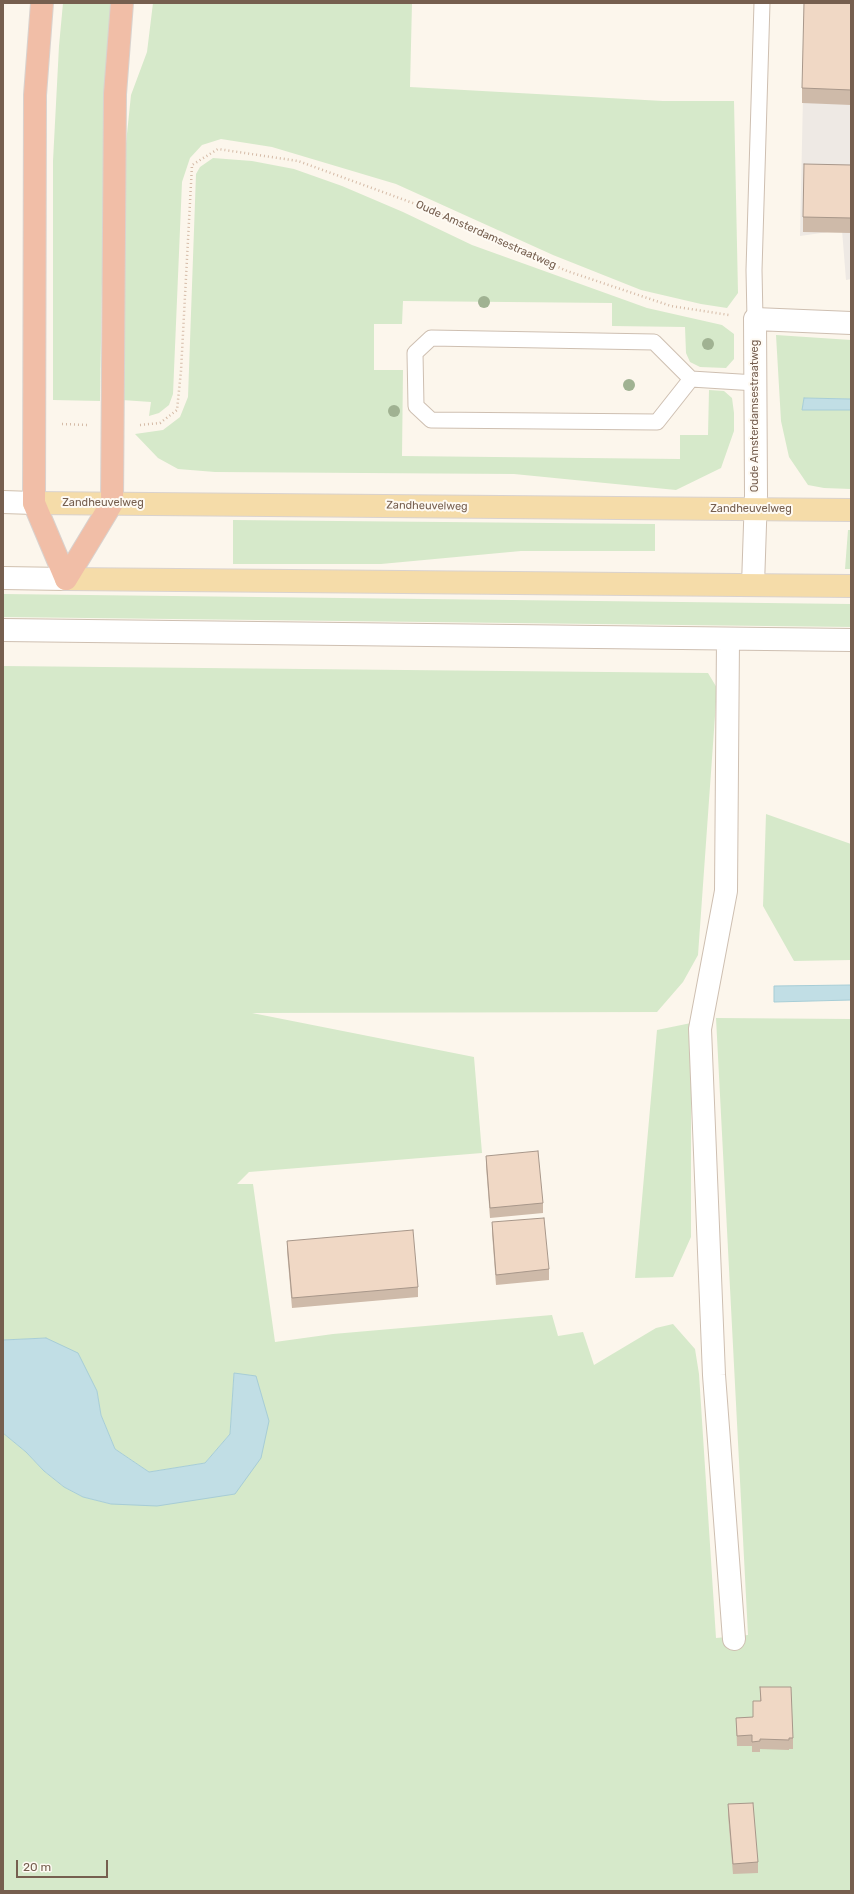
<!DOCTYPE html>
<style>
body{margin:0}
#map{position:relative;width:854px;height:1894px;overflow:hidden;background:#fcf6ec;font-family:Rubik,sans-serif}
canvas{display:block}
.frame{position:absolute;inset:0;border:4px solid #765f4f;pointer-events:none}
.scale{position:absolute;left:16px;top:1860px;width:92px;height:18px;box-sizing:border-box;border:2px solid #765f4f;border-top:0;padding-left:5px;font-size:12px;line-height:14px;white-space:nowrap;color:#765f4f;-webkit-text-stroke:3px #fefaf3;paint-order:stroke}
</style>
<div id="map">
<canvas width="854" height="1894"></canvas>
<div class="frame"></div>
<div class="scale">20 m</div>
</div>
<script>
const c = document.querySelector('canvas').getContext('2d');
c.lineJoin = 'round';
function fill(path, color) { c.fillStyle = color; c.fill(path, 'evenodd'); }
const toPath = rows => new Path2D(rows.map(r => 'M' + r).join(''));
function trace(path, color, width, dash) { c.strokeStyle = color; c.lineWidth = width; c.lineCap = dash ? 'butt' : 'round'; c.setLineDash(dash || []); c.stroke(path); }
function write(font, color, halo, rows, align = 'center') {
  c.font = font + ' Rubik,sans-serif'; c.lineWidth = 4; c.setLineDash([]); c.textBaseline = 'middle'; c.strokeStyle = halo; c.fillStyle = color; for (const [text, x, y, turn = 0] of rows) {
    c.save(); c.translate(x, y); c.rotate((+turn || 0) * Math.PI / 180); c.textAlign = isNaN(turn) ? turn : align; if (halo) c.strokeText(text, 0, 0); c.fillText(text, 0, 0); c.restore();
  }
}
const industrial = toPath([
 [805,3,851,3,851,279,846,280,842,230,800,236]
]);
const green = toPath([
 [63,3,115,3,104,162,100,401,53,400,53,161,59,46],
 [153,3,412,3,410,87,663,101,734,101,738,293,727,308,701,304,641,290,553,255,396,184,272,147,221,139,202,145,190,158,182,182,173,394,169,405,159,413,149,416,151,402,122,400,125,153,131,95,147,52],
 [213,158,252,161,294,169,342,186,403,212,472,245,647,308,722,325,734,334,734,359,726,368,700,367,690,362,686,353,685,327,612,326,612,303,403,301,402,324,374,324,374,370,403,370,402,456,680,459,680,435,708,435,709,390,724,391,732,398,734,413,734,431,721,468,676,490,514,474,215,472,178,469,158,458,135,434,163,430,180,417,188,397,196,174,200,167],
 [776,335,851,340,851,399,804,398,802,410,851,410,851,489,824,488,808,485,789,457,781,421],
 [233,520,655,524,655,551,521,551,381,564,233,564],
 [848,530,851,530,851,569,845,569],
 [3,594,851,604,851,627,3,617],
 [3,666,708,673,717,688,698,955,683,982,657,1012,252,1013,474,1057,482,1153,249,1172,237,1184,253,1184,275,1342,333,1334,552,1315,558,1336,583,1332,594,1365,656,1328,673,1324,695,1349,699,1374,716,1638,748,1635,716,1018,851,1019,851,1891,3,1891,3,1433,26,1452,44,1471,64,1487,83,1497,111,1504,235,1494,234,1373,230,1434,205,1463,149,1472,115,1449,101,1415,97,1391,46,1338,3,1340],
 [766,814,851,844,851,960,794,961,763,906],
 [691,1023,691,1237,673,1277,635,1278,657,1030]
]);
const water = toPath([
 [804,398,851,399,851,410,802,410,804,398],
 [851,985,851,1000,774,1002,774,986,851,985],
 [46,1338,78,1353,97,1391,101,1415,115,1449,149,1472,205,1463,230,1434,234,1373,256,1376,269,1421,261,1458,235,1494,157,1506,111,1504,83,1497,64,1487,44,1471,26,1452,3,1433,3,1340,46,1338]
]);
const path = toPath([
 [62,424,87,425],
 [140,425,160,423,177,410,181,371,192,165,218,149,298,161,421,206,567,271,671,306,729,315]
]);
const service = toPath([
 [755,319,754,270,762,3],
 [691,379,657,422,431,420,416,406,415,353,431,338,654,342,691,379,756,383]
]);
const minor = toPath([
 [753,585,756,495,755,319,851,323],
 [3,630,851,640],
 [728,639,726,891,700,1029,714,1375,734,1639]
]);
const secondary = toPath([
 [3,502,34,503],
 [3,578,66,579]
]);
const primary = toPath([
 [34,503,851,510],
 [66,579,851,586]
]);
const motorway = toPath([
 [42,3,35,95,34,503,66,579],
 [66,579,112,503,115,94,122,3]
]);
const trees = [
 [484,302],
 [708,344],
 [629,385],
 [394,411]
];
const wall = toPath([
 [851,3,851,105,802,103,802,88],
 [851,165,851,233,803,232,803,217],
 [486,1156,543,1203,543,1213,490,1218,486,1166],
 [492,1222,549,1269,549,1280,496,1285,492,1233],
 [287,1241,418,1287,418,1297,292,1308,287,1251],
 [760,1687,793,1738,793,1749,789,1749,789,1750,760,1749,760,1752,752,1752,752,1746,737,1746,736,1718,753,1717,753,1701,760,1701],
 [728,1804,758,1862,758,1873,733,1874,728,1815]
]);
const building = toPath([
 [804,3,851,3,851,90,802,88,804,3],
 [804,164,851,165,851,218,803,217,804,164],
 [538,1151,543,1203,490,1208,486,1156,538,1151],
 [544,1218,549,1269,496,1275,492,1222,544,1218],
 [413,1230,418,1287,292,1298,287,1241,413,1230],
 [760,1687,791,1687,793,1738,789,1738,789,1740,760,1739,760,1741,752,1742,752,1735,737,1736,736,1718,753,1717,753,1701,761,1701,760,1687],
 [753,1803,758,1862,733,1864,728,1804,753,1803]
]);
const streetNames = [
 ["Oude Amsterdamsestraatweg",486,235,24],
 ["Oude Amsterdamsestraatweg",755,416,-90],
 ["Zandheuvelweg",103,503],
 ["Zandheuvelweg",427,506,1],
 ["Zandheuvelweg",751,509]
];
fill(industrial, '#eee9e4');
fill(green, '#d6e9ca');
fill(water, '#c1dee5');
trace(water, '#a7cdd6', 1);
trace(service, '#cebfb1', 17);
trace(minor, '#cebfb1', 24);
trace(secondary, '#d0c0af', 24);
trace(primary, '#d9d2ce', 24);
trace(motorway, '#d9d2ce', 24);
trace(path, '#d5bba7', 2.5, [1, 3]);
trace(service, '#fff', 15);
trace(minor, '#fff', 22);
trace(secondary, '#fff', 22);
trace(primary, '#f5dca9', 22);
trace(motorway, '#f1bea7', 22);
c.fillStyle = '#a0b292';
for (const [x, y] of trees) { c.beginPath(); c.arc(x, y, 6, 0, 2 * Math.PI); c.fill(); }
fill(wall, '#cebaa9');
fill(building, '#f0d8c5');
trace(building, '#a8978a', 1);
write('11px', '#765f4f', '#fefaf3', streetNames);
</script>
